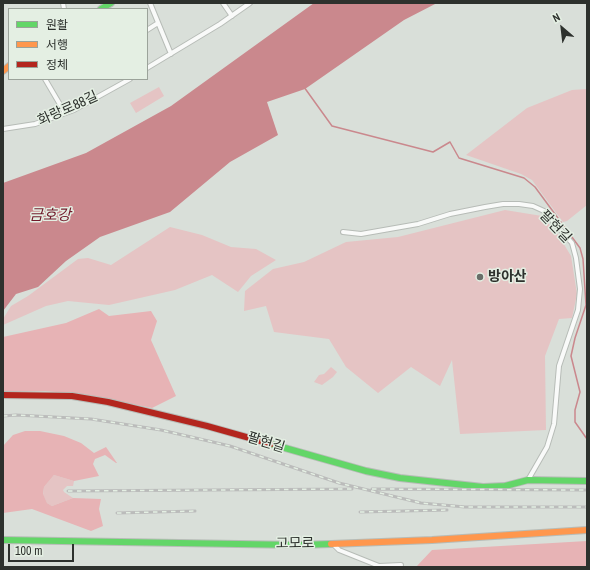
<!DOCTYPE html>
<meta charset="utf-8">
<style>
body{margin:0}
#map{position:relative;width:590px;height:570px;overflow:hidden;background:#d9dfd9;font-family:"Archivo Narrow","Noto Sans KR",sans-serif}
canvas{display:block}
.frame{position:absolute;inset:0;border:4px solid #2d312d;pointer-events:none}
.legend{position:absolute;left:8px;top:8px;width:140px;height:72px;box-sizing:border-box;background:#e4efe3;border:1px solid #9ba39a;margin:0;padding:5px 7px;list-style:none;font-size:12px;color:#2d312d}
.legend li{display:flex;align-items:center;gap:8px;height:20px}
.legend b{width:20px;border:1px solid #9ba39a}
.north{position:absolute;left:542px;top:8px;width:40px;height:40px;-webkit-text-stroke:3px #e4efe3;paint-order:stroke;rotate:332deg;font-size:11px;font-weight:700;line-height:16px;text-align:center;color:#2d312d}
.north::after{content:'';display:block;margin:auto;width:14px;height:18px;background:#2d312d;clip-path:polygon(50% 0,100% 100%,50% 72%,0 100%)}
.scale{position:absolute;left:8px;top:544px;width:66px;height:18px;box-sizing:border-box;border:2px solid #2d312d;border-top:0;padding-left:5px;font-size:12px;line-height:14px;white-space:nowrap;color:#2d312d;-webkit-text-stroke:3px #e4efe3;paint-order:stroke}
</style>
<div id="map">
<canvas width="590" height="570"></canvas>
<div class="frame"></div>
<ul class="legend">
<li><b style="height:5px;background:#63d668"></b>원활</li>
<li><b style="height:5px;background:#ff974d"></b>서행</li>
<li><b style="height:5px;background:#b3261e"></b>정체</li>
</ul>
<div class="north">N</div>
<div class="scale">100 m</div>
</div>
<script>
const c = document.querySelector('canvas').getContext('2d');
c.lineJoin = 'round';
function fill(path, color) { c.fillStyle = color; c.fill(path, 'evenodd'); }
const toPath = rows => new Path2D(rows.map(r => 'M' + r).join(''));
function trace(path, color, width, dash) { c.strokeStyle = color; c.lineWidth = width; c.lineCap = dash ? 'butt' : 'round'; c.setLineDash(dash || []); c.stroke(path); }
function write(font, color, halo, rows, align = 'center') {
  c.font = font + ' "Archivo Narrow","Noto Sans KR",sans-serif'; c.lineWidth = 3; c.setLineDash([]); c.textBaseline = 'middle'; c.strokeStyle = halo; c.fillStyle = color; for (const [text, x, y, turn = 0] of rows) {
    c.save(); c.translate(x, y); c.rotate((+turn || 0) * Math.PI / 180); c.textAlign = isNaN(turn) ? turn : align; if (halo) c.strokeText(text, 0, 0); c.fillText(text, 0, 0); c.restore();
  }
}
const green = toPath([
 [159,87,164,96,136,113,130,103],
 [587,89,587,205,567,221,563,222,532,180,521,174,466,155,527,108,572,90],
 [505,210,542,216,559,236,571,256,577,294,572,318,559,319,545,356,546,430,460,434,452,360,440,386,411,367,378,393,346,367,329,339,274,332,266,306,244,311,245,291,273,269,304,262,346,242,398,237],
 [170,227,202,235,231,247,256,249,276,260,251,276,238,292,212,275,175,290,109,305,68,301,46,306,3,325,3,319,11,306,28,296,78,259,88,258,111,265],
 [331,367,337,372,333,377,322,385,314,382,319,375,324,374],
 [54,475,74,481,73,486,67,486,63,490,64,492,73,498,52,506,47,503,43,495,44,487]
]);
const forest = toPath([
 [99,309,109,316,151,311,157,321,151,340,176,396,152,408,88,395,45,391,3,392,3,337,66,323],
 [25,431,40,431,64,436,81,443,94,453,106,447,117,463,116,463,105,455,95,459,93,464,99,476,74,481,54,475,44,487,43,494,47,503,52,506,73,498,101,499,99,509,103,526,91,531,32,509,3,513,3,446,13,435],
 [587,541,587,567,416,567,432,550]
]);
const water = toPath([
 [314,3,437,3,404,20,305,89,267,102,278,135,230,162,170,212,100,237,66,261,38,287,16,294,3,311,3,183,86,153,171,106]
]);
const stream = toPath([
 [304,87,332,126,433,152,450,142,459,158,524,178,535,187,580,248,583,259,586,305,575,338,571,356,580,392,575,410,575,422,587,439]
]);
const street = toPath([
 [63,3,64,9],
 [150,3,171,54],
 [223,3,232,16],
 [147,30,158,23],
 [147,68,220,24,250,3],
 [45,79,65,113],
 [3,129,35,124,74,110,130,79],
 [343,232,361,234,418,224,450,214,485,207,503,204,519,204,533,206,544,211,572,243,576,258,580,289,578,310,559,366,554,424,547,447,528,480],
 [333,544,339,550,379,566,401,565]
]);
const fast = toPath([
 [101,9,111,3],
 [271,444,366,471,400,478,483,487,505,486,528,480,587,481],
 [3,540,297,545,331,544]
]);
const slow = toPath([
 [3,71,9,66],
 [331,544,432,540,587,530]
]);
const jam = toPath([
 [3,395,72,396,108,402,207,426,271,444]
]);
const rail = toPath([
 [3,416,16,415,91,419,161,430,230,446,339,483,421,503,465,507,587,507],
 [372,489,587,490],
 [68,491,352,489],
 [360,512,447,510],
 [117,513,195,511]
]);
const markers = [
 [480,277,4,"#696e69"]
];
const streetNames = [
 ["화랑로88길",68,109,-24],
 ["팔현길",555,227,46],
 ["팔현길",266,443,17],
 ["고모로",295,544,-1]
];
const poiNames = [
 ["방아산",488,277]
];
const waterNames = [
 ["금호강",50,216]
];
fill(green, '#e5c4c4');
fill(forest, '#e7b3b5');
fill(water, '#ca888d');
trace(stream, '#ca888d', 1.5);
trace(street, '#b7bcb7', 6);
trace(fast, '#b7bcb7', 8);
trace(slow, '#b7bcb7', 8);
trace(jam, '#b7bcb7', 8);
trace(street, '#f9faf9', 4);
trace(fast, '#63d668', 6);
trace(slow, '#ff974d', 6);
trace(jam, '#b3261e', 6);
trace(rail, '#bbbcbb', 3);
trace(rail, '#e4efe3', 1.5, [4.5]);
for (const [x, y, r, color] of markers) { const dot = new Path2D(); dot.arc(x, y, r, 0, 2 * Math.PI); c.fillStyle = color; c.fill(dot); trace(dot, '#e4efe3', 1.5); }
write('14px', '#2d312d', '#e4efe3', streetNames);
write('bold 14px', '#2d312d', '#e4efe3', poiNames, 'left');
write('italic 15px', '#71192a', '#e4efe3', waterNames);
</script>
